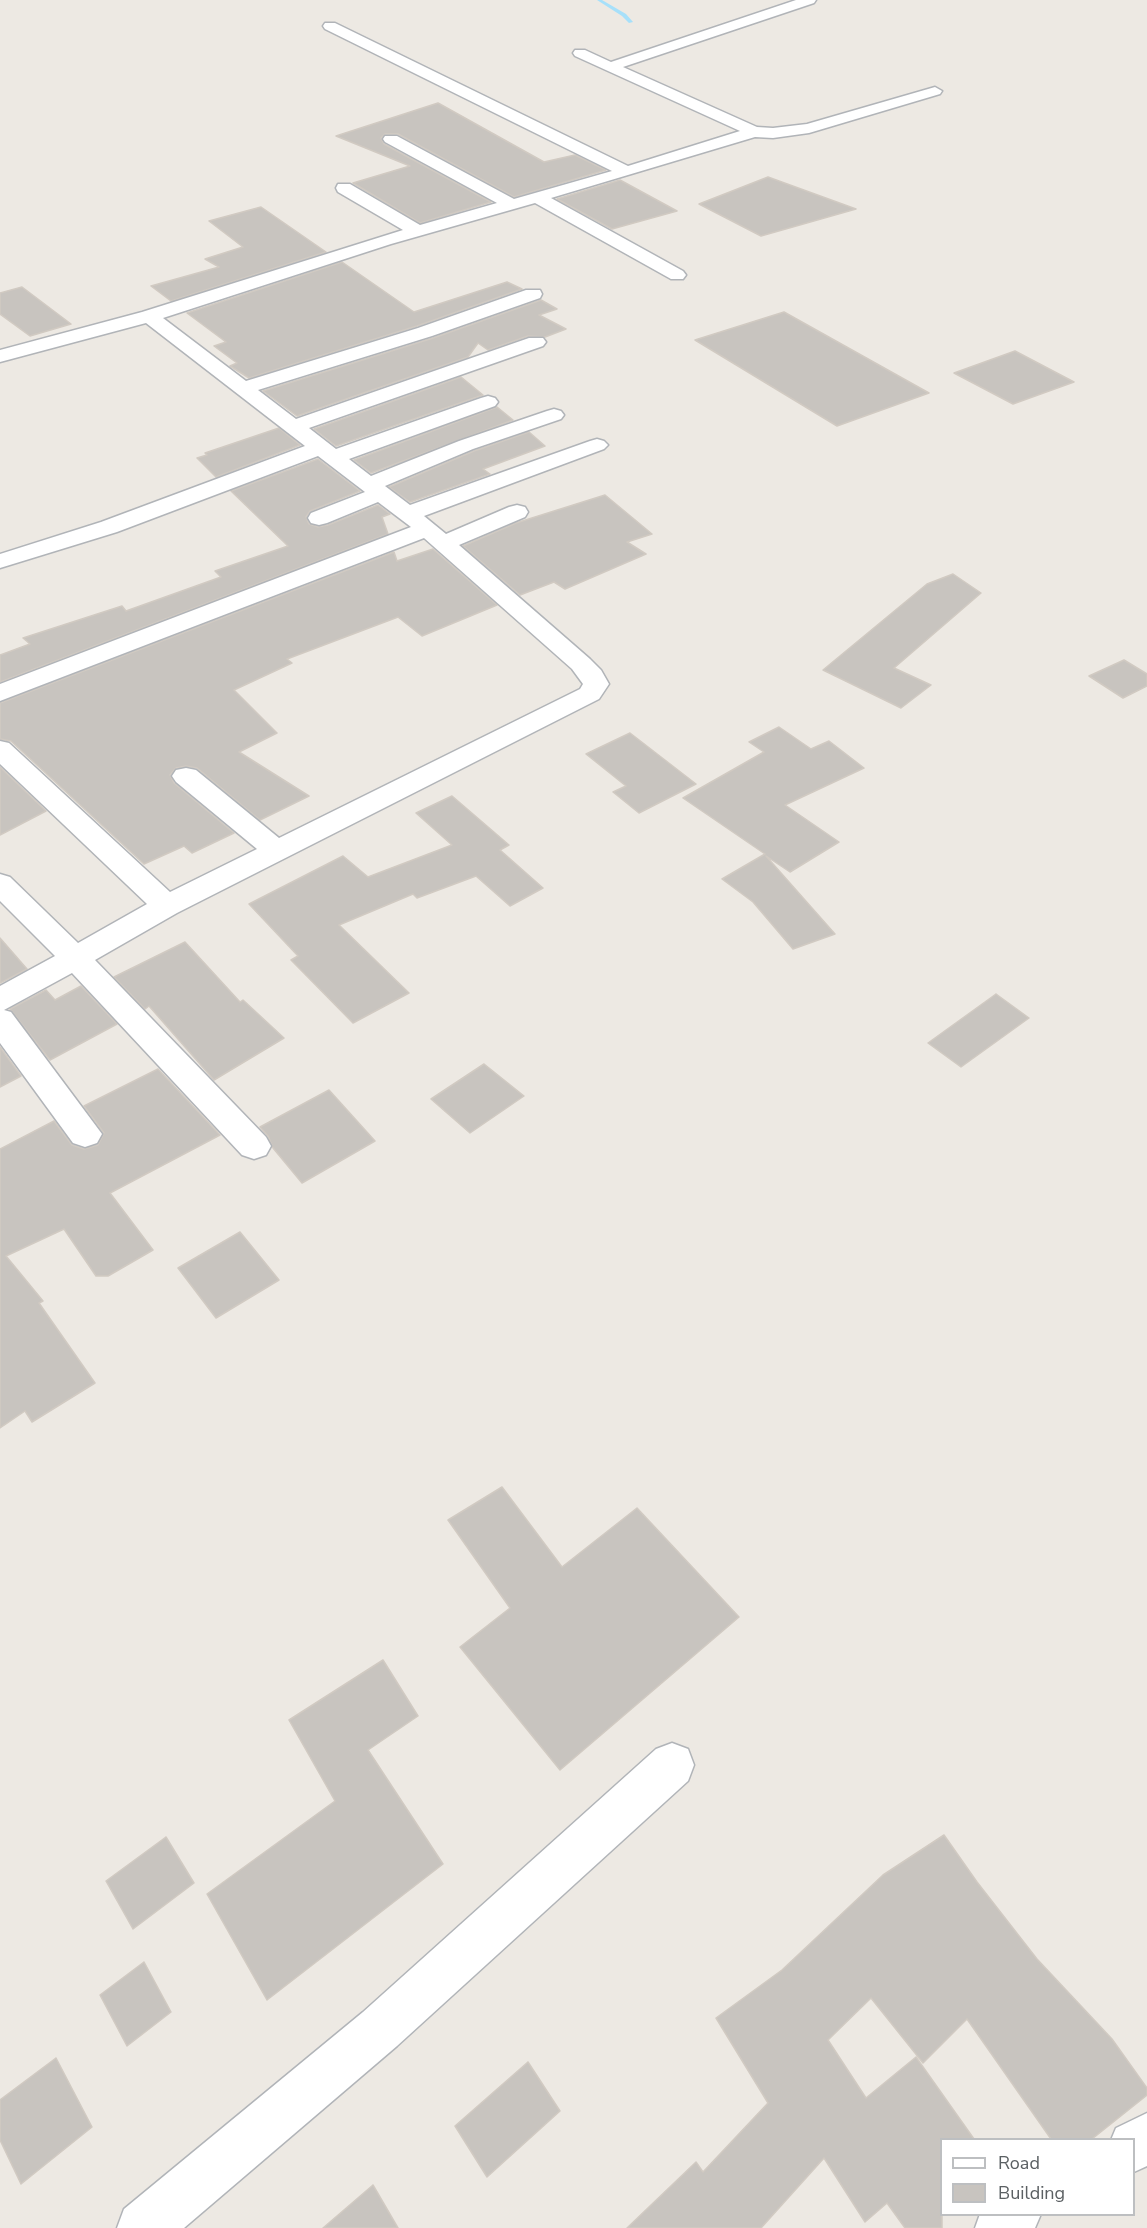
<!DOCTYPE html>
<style>
body{margin:0}
#map{position:relative;width:1147px;height:2228px;overflow:hidden;background:#ede9e3;font-family:"Nunito Sans",sans-serif}
canvas{display:block}
.legend{position:absolute;left:940px;top:2138px;width:195px;height:78px;box-sizing:border-box;background:#fff;border:2px solid #bdbfc1;margin:0;padding:8px 10px;list-style:none;font-size:18px;color:#5b6063}
.legend li{display:flex;align-items:center;gap:12px;height:30px}
.legend b{width:30px;border:2px solid #bdbfc1}
</style>
<div id="map">
<canvas width="1147" height="2228"></canvas>
<ul class="legend">
<li><b style="height:8px;background:#fff"></b>Road</li>
<li><b style="height:16px;background:#c8c4bf"></b>Building</li>
</ul>
</div>
<script>
const c = document.querySelector('canvas').getContext('2d');
c.lineJoin = 'round';
const toPath = rows => new Path2D(rows.map(r => 'M' + r).join(''));
function fill(path, color) { c.fillStyle = color; c.fill(path, 'evenodd'); }
function trace(path, color, width, dash) { c.strokeStyle = color; c.lineWidth = width; c.lineCap = dash ? 'butt' : 'round'; c.setLineDash(dash || []); c.stroke(path); }
const stream = toPath([
 [597,0,602,0,626,14,633,22,629,23,622,16,597,0]
]);
const building = toPath([
 [438,103,544,162,575,155,606,170,514,197,398,134,385,134,381,138,384,144,491,202,420,223,353,183,410,166,336,136,438,103],
 [768,177,856,209,761,236,699,204,768,177],
 [620,180,677,211,612,229,557,199,620,180],
 [261,207,326,252,171,301,151,286,219,267,205,259,243,247,209,221,261,207],
 [342,262,414,312,507,282,522,289,417,326,249,378,230,366,237,363,214,346,226,342,187,313,342,262],
 [22,287,71,324,30,336,0,314,0,293,22,287],
 [541,300,557,309,539,315,566,329,545,337,528,336,488,350,478,343,468,357,297,416,263,391,433,338,541,300],
 [784,312,929,393,837,426,695,340,784,312],
 [1015,351,1074,382,1013,404,954,373,1015,351],
 [461,377,483,395,336,446,314,429,461,377],
 [497,407,513,420,371,473,354,460,497,407],
 [279,428,300,445,216,477,197,458,207,455,205,453,279,428],
 [529,432,545,446,483,469,490,474,410,502,389,487,474,451,529,432],
 [318,459,360,491,310,511,306,517,309,524,318,527,328,525,378,505,390,514,382,517,388,534,0,682,0,655,30,644,23,638,122,606,126,611,221,577,215,571,288,546,231,491,318,459],
 [605,495,652,534,627,542,646,554,565,589,554,582,520,595,463,546,516,523,605,495],
 [433,549,497,605,422,636,398,617,287,659,292,663,234,690,277,733,239,752,309,796,260,820,197,768,186,766,176,768,170,775,174,783,234,833,192,853,184,846,144,864,11,741,0,739,0,703,394,552,397,561,433,549],
 [953,574,981,593,894,668,931,685,901,708,823,670,927,584,953,574],
 [1124,660,1147,674,1147,686,1123,698,1089,676,1124,660],
 [779,727,811,749,829,741,864,768,785,805,839,842,790,872,766,856,835,934,793,949,753,902,722,879,765,854,683,798,764,752,749,742,779,727],
 [630,733,696,784,639,813,613,792,626,786,586,754,630,733],
 [0,767,46,811,0,835,0,767],
 [452,796,509,845,500,850,543,888,510,906,476,876,417,898,413,894,339,925,409,993,353,1023,291,960,298,956,249,904,343,856,368,877,452,845,416,813,452,796],
 [0,938,27,969,0,983,0,938],
 [185,942,240,1002,243,1000,284,1038,214,1080,149,1006,145,1009,114,977,185,942],
 [81,986,117,1024,50,1060,10,1009,46,990,55,1000,81,986],
 [996,994,1029,1018,961,1067,928,1043,996,994],
 [0,1047,21,1076,0,1087,0,1047],
 [484,1064,524,1096,470,1133,431,1099,484,1064],
 [158,1069,220,1135,110,1193,153,1250,108,1276,96,1276,64,1229,6,1256,43,1301,39,1303,95,1383,32,1422,25,1411,0,1428,0,1149,54,1121,72,1145,84,1149,98,1145,104,1133,84,1106,158,1069],
 [329,1090,375,1141,302,1183,273,1148,268,1136,260,1127,329,1090],
 [240,1232,279,1280,216,1318,178,1268,240,1232],
 [502,1487,562,1567,637,1508,739,1617,560,1770,460,1647,510,1608,448,1520,502,1487],
 [383,1660,418,1716,368,1750,443,1864,267,2000,207,1894,335,1801,289,1720,383,1660],
 [944,1835,977,1882,1037,1959,1112,2039,1147,2088,1147,2095,1092,2139,1051,2139,967,2019,923,2063,871,1998,828,2040,866,2098,916,2057,974,2139,942,2139,942,2228,905,2228,887,2203,865,2222,824,2158,761,2228,627,2228,696,2162,703,2172,768,2103,716,2018,782,1970,883,1875,944,1835],
 [166,1837,194,1883,133,1929,106,1881,166,1837],
 [144,1962,171,2012,127,2046,100,1995,144,1962],
 [56,2058,92,2127,21,2184,0,2140,0,2100,56,2058],
 [528,2062,560,2111,487,2177,455,2126,528,2062],
 [373,2185,398,2228,323,2228,373,2185]
]);
const minor = toPath([
 [796,0,816,0,814,3,623,67,757,127,773,128,807,124,935,87,942,91,940,94,809,133,773,138,755,137,551,198,683,271,686,275,683,279,671,279,535,203,391,244,163,318,246,381,418,328,526,290,540,290,542,294,540,298,432,336,258,390,296,419,529,338,543,338,546,342,543,346,309,428,336,449,481,398,488,396,495,398,498,402,495,406,349,459,371,476,459,441,547,411,554,409,561,411,564,415,561,419,473,449,385,486,410,505,590,441,597,439,604,441,608,445,604,449,424,516,446,534,509,507,517,505,525,507,528,512,525,517,459,545,590,659,601,670,609,684,599,699,177,913,95,960,266,1137,271,1146,266,1155,254,1159,242,1155,72,973,4,1010,11,1012,102,1134,97,1143,85,1147,73,1143,0,1043,0,986,55,956,0,901,0,874,10,877,78,943,147,904,0,764,0,741,9,743,170,892,257,849,176,782,172,776,176,770,186,768,196,770,279,838,580,689,583,684,572,669,424,538,0,701,0,684,411,527,378,502,327,523,319,525,311,523,308,518,311,513,365,492,318,456,117,532,0,568,0,554,101,522,305,446,146,323,0,362,0,350,142,312,403,230,338,192,336,188,338,184,350,184,420,225,497,203,385,142,383,139,385,136,397,136,514,199,612,171,325,29,323,26,325,23,335,23,628,166,740,131,575,56,573,53,575,50,585,50,611,62,796,0],
 [672,1743,688,1749,694,1765,688,1781,397,2046,184,2228,117,2228,124,2209,363,2012,656,1749,672,1743],
 [1147,2113,1147,2166,1134,2172,1134,2140,1111,2140,1116,2128,1147,2113],
 [980,2214,1041,2214,1035,2228,975,2228,980,2214]
]);
fill(stream, '#a7e0fa');
fill(building, '#c8c4bf');
trace(building, '#d1cac2', 1.5);
trace(minor, '#b1b4b8', 3);
fill(minor, '#fff');
</script>
